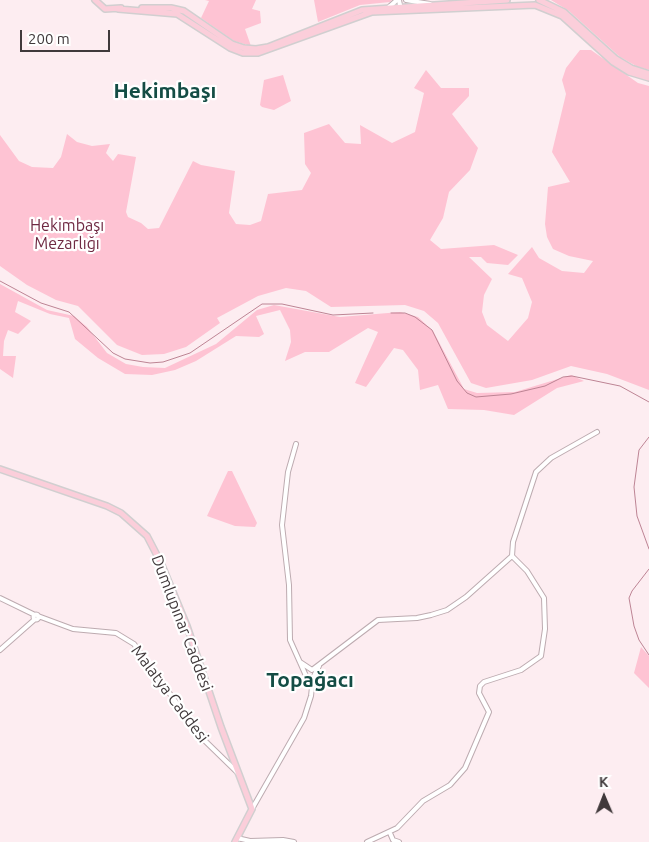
<!DOCTYPE html>
<meta charset="utf-8">
<style>
body{margin:0}
#map{position:relative;width:649px;height:842px;overflow:hidden;background:#fdedf1;font-family:Ubuntu,sans-serif}
canvas{display:block}
.north{position:absolute;left:579px;top:772px;width:50px;height:50px;-webkit-text-stroke:4px #fff;paint-order:stroke;rotate:359deg;font-size:14px;font-weight:700;line-height:20px;text-align:center;color:#40393b}
.north::after{content:'';display:block;margin:auto;width:18px;height:22px;background:#40393b;clip-path:polygon(50% 0,100% 100%,50% 72%,0 100%)}
.scale{position:absolute;left:20px;top:30px;width:90px;height:22px;box-sizing:border-box;border:2px solid #40393b;border-top:0;padding-left:6px;font-size:15px;line-height:18px;white-space:nowrap;color:#40393b;-webkit-text-stroke:4px #fff;paint-order:stroke}
</style>
<div id="map">
<canvas width="649" height="842"></canvas>
<div class="north">K</div>
<div class="scale">200 m</div>
</div>
<script>
const c = document.querySelector('canvas').getContext('2d');
c.lineJoin = 'round';
function fill(path, color) { c.fillStyle = color; c.fill(path, 'evenodd'); }
const toPath = rows => new Path2D(rows.map(r => 'M' + r).join(''));
function trace(path, color, width, dash) { c.strokeStyle = color; c.lineWidth = width; c.lineCap = dash ? 'butt' : 'round'; c.setLineDash(dash || []); c.stroke(path); }
function write(font, color, halo, rows, align = 'center') {
  c.font = font + ' Ubuntu,sans-serif'; c.lineWidth = 4.5; c.setLineDash([]); c.textBaseline = 'middle'; c.strokeStyle = halo; c.fillStyle = color; for (const [text, x, y, turn = 0] of rows) {
    c.save(); c.translate(x, y); c.rotate((+turn || 0) * Math.PI / 180); c.textAlign = isNaN(turn) ? turn : align; if (halo) c.strokeText(text, 0, 0); c.fillText(text, 0, 0); c.restore();
  }
}
const green = toPath([
 [205,0,256,0,252,9,260,11,261,23,245,29,251,46,234,41,201,18,209,1],
 [314,0,392,0,390,2,360,5,318,22],
 [551,0,649,0,649,70,638,67,620,57,569,11],
 [580,50,591,50,638,83,649,86,649,390,607,374,571,366,532,380,486,388,471,383,438,323,424,311,405,305,331,307,306,291,286,288,258,296,217,318,220,323,186,347,164,354,142,355,117,345,78,306,56,300,27,285,0,266,0,135,19,161,32,167,53,168,61,157,67,134,77,142,92,146,110,144,106,153,113,161,118,154,136,157,126,212,128,217,141,223,148,229,159,228,193,161,201,165,235,171,229,213,236,224,250,225,261,221,268,194,302,190,311,173,305,164,304,133,329,124,345,143,361,144,360,125,392,143,415,132,424,93,414,88,426,70,441,88,469,88,469,96,452,114,478,148,470,170,449,192,443,218,430,240,441,249,494,245,518,255,508,265,487,263,481,257,469,257,492,279,484,295,482,312,487,325,508,341,528,318,532,302,522,278,508,274,532,247,539,258,562,271,584,273,593,261,569,256,553,249,547,237,545,224,548,187,570,182,552,152,566,94,562,80,566,68],
 [283,75,291,101,274,110,262,107,260,105,264,80],
 [0,284,47,310,74,316,87,327,107,353,126,364,143,367,165,368,216,344,257,310,274,305,340,317,400,312,418,317,433,331,464,389,477,393,515,392,571,375,584,381,557,388,514,415,484,410,448,409,438,385,420,390,418,370,403,350,394,348,366,387,355,383,378,332,368,328,329,352,305,352,285,361,291,342,290,330,280,310,256,316,264,334,259,337,236,336,196,361,175,370,152,375,125,374,98,358,75,339,69,318,50,314,18,301,15,312,31,321,18,334,8,330,4,341,3,356,16,356,13,378,0,369],
 [228,471,232,471,257,523,255,527,235,526,207,516],
 [641,647,649,656,649,688,634,673]
]);
const stream = toPath([
 [0,281,41,303,69,312,113,353,125,359,150,363,163,362,190,353,262,304,282,304,333,315,373,313],
 [391,313,405,313,415,317,432,330,457,381,467,393,476,397,511,394,545,386,563,377,572,376,620,386,649,402],
 [649,437,639,450,634,487,637,516,649,549],
 [649,569,632,591,629,598,634,626,639,640,649,655]
]);
const minor = toPath([
 [399,0,401,10],
 [406,0,430,4],
 [389,7,397,0],
 [296,444,288,472,282,525,289,585,290,640,311,687],
 [0,598,35,615],
 '33.5 617a2.5 2.5 0 1 1 5 0a2.5 2.5 0 1 1-5 0Z',
 [38,616,73,629,116,633,134,644,201,737,238,773],
 [0,650,34,620],
 [300,662,312,670,378,620,417,618,431,615,447,610,466,597,512,556,513,542,536,472,551,458,597,432],
 [252,809,304,718,311,696,313,678,319,666],
 [390,833,393,840,399,842],
 [237,838,250,841,283,840,294,842],
 [367,842,397,828,423,801,450,785,465,768,489,712,479,693,480,686,484,682,521,670,541,656,545,629,544,598,527,571,512,556]
]);
const major = toPath([
 [95,0,105,9,121,8],
 [539,0,564,12,616,59,631,68,649,74],
 [142,8,171,8,184,11,232,44,244,48,256,49,268,47,362,10,507,0],
 [118,9,177,14,230,48,243,53,258,53,372,12,535,5,562,16,613,62,629,72,649,78],
 [0,469,107,506,121,513,147,536,161,563,187,626,221,727,252,809,235,842]
]);
const parkNames = [
 ["Hekimbaşı",67,226],
 ["Mezarlığı",67,244]
];
const streetNames = [
 ["Dumlupınar Caddesi",182,623,69],
 ["Malatya Caddesi",170,694,53]
];
const districtNames = [
 ["Hekimbaşı",165,91],
 ["Topağacı",310,680]
];
fill(green, '#fec3d3');
trace(stream, '#bd8494', 1);
trace(minor, '#bdabb0', 6);
trace(major, '#d1cfd0', 8);
trace(minor, '#fff', 4);
trace(major, '#fbceda', 5);
write('16px', '#6f2942', '#fff', parkNames);
write('16px', '#40393b', '#fff', streetNames);
write('bold 21px', '#144d45', '#fff', districtNames);
</script>
